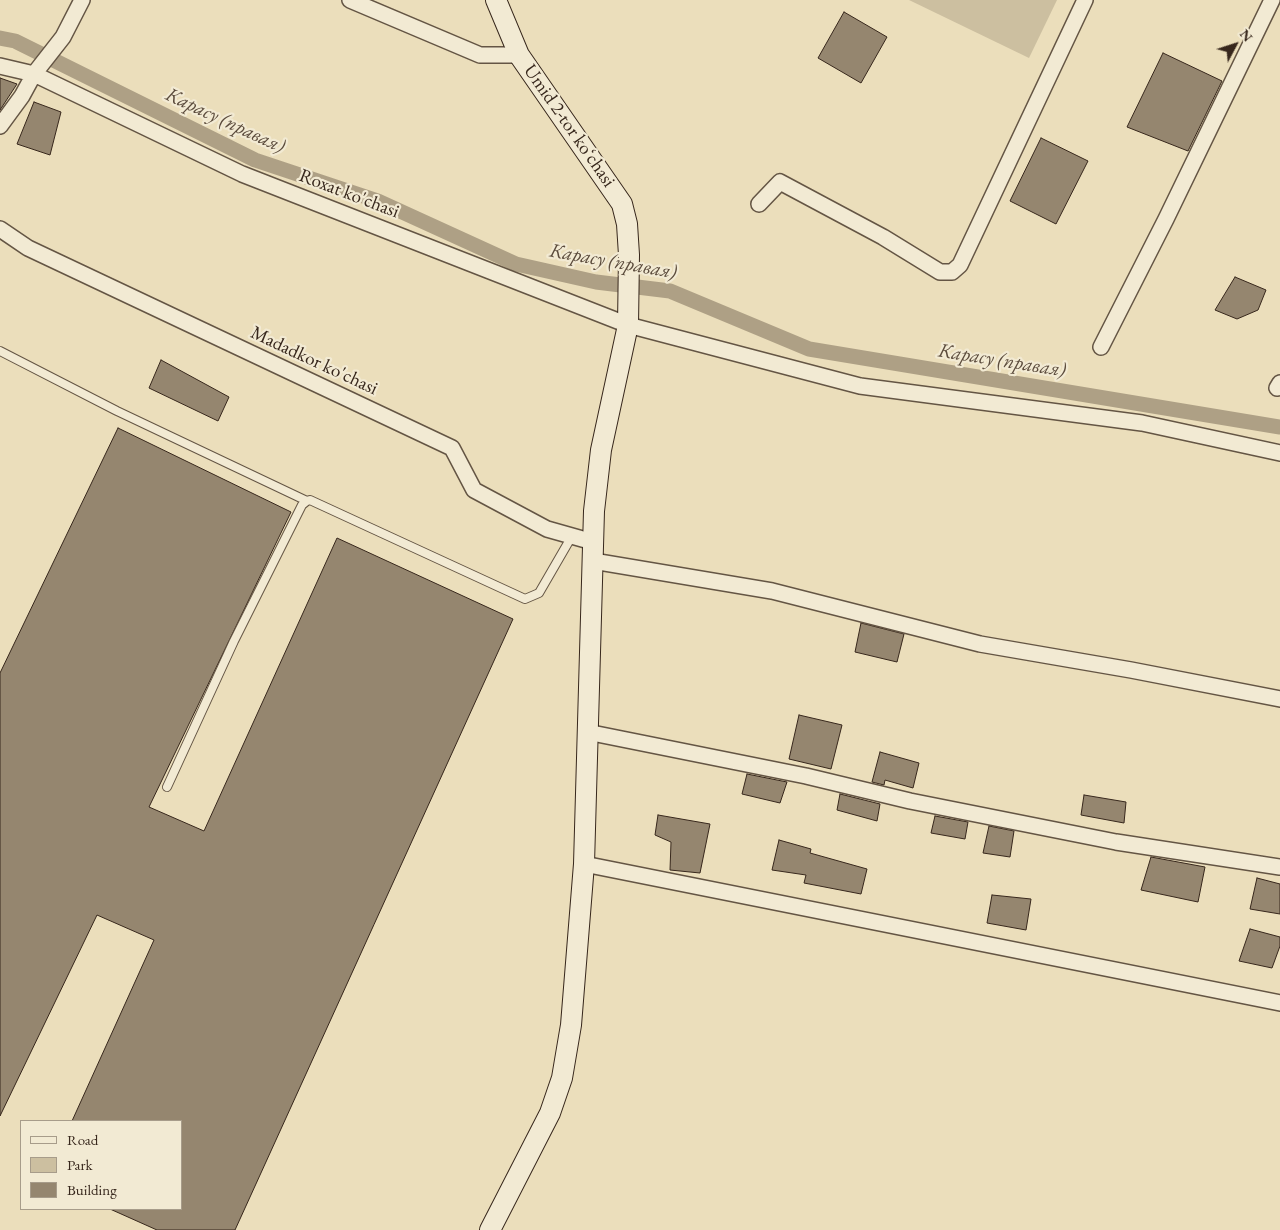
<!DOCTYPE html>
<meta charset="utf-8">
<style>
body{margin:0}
#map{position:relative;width:1280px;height:1230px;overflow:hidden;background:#ebdebb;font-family:"EB Garamond",serif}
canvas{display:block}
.legend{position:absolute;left:20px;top:1120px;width:162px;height:90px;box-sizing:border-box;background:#f2ead3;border:1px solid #a79c8a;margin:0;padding:6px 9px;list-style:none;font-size:15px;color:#37271c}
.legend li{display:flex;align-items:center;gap:10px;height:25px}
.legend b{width:25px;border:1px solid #a79c8a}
.north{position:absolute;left:1210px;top:20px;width:50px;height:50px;-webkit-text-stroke:4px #f2ead3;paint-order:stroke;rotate:50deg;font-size:14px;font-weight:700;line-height:20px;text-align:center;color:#37271c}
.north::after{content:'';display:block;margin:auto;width:18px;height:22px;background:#37271c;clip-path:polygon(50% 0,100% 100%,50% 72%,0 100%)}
</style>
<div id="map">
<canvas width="1280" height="1230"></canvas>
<ul class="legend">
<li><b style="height:6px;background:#f2ead3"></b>Road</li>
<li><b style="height:14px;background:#ccbfa0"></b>Park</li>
<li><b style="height:14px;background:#95866f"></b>Building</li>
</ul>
<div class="north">N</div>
</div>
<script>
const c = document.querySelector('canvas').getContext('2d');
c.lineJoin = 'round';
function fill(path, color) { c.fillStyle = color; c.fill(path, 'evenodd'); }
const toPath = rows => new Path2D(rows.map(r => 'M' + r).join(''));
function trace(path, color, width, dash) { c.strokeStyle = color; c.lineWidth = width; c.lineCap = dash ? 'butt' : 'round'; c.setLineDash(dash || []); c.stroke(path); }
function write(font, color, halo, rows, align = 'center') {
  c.font = font + ' "EB Garamond",serif'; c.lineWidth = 4.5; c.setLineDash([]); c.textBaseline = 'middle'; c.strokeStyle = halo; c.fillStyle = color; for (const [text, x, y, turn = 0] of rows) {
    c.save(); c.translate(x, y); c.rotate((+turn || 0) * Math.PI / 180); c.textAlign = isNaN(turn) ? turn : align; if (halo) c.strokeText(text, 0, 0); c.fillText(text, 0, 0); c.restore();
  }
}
const green = toPath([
 [909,0,1057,0,1029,58]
]);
const canal = toPath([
 [0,38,15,41,255,160,378,201,516,264,596,282,670,291,809,349,1280,427]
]);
const building = toPath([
 [844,12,887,37,861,83,818,58,844,12],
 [1163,53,1222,81,1188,151,1127,127,1163,53],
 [0,78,17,84,0,110,0,78],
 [34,102,61,112,50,155,17,144,34,102],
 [1041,138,1088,161,1056,224,1010,201,1041,138],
 [1235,277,1266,290,1258,310,1237,319,1215,310,1235,277],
 [161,360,229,397,218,421,149,388,161,360],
 [118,428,291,512,149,807,204,831,337,538,513,619,235,1230,157,1230,110,1209,181,1209,181,1121,72,1121,154,940,97,915,0,1116,0,673,118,428],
 [861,623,904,634,897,662,855,652,861,623],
 [799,715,842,725,831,769,789,759,799,715],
 [880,752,919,763,913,788,885,780,884,785,872,782,880,752],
 [747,774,787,782,780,803,742,794,747,774],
 [840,794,880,804,877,821,837,810,840,794],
 [1084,795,1126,802,1124,823,1081,815,1084,795],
 [658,815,710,824,700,873,670,870,671,842,655,835,658,815],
 [935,816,968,822,965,839,931,833,935,816],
 [989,826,1014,831,1010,857,983,853,989,826],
 [779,840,811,849,810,853,867,869,861,894,804,883,806,875,772,870,779,840],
 [1151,857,1205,867,1198,902,1141,890,1151,857],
 [1257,878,1280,884,1280,914,1250,909,1257,878],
 [992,895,1031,899,1026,930,987,923,992,895],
 [1250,929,1280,937,1280,946,1272,968,1239,961,1250,929]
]);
const lane = toPath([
 [0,351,117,411,307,501],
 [167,787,234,641,302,505,307,501,310,500,525,599,539,593,572,536]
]);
const street = toPath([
 [350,0,480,55,519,55],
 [0,66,34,74,242,174,628,325,860,386,1142,423,1280,453],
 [0,126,22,96,34,74,63,37,82,0],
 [759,204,780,182,883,237,940,272,952,272,960,265,1085,0],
 [0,229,28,248,452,448,474,490,547,529,593,542],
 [1101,347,1166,219,1272,0],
 [1277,388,1280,383],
 [593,561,772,591,980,644,1131,670,1280,699],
 [587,732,806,776,910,801,1116,842,1280,867],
 [584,864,1280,1003]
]);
const secondary = toPath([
 [490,1230,550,1113,562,1078,571,1025,584,864,594,511,601,450,628,325,629,255,627,224,622,204,519,55,496,0]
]);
const streetNames = [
 ["Umid 2-tor koʻchasi",569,126,55],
 ["Roxat ko'chasi",349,194,21],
 ["Madadkor ko'chasi",314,361,25]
];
const waterNames = [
 ["Карасу (правая)",225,121,25],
 ["Карасу (правая)",613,262,10],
 ["Карасу (правая)",1002,361,9]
];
fill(green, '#ccbfa0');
trace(canal, '#aea085', 15);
fill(building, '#95866f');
trace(building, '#37271c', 1);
trace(lane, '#645544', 10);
trace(street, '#645544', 18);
trace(secondary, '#37271c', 22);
trace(lane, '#f2ead3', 8);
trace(street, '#f2ead3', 15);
trace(secondary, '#f2ead3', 20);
write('19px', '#37271c', '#f2ead3', streetNames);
write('italic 20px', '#5b4b3c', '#f2ead3', waterNames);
</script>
